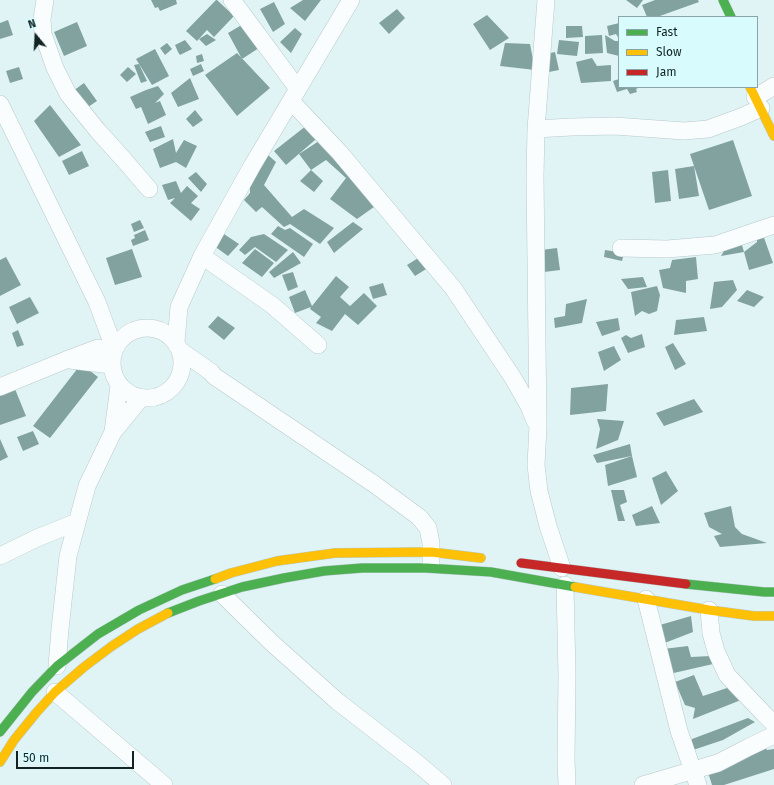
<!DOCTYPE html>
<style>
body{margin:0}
#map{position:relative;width:774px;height:785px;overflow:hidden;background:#e0f4f6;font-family:"Fira Sans",sans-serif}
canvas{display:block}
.legend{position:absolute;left:618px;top:16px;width:140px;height:72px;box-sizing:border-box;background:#d8fcfe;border:1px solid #89a5a7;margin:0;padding:5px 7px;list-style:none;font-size:12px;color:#122324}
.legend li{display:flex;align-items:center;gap:8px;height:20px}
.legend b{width:20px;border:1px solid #89a5a7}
.north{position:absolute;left:16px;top:16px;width:40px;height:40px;-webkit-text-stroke:3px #d8fcfe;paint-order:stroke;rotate:342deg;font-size:11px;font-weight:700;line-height:16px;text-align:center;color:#122324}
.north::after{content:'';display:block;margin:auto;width:14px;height:18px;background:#122324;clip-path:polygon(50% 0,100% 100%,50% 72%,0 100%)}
.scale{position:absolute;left:16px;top:751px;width:118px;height:18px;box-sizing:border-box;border:2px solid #122324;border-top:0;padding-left:5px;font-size:12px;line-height:14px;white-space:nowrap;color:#122324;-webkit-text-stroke:3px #d8fcfe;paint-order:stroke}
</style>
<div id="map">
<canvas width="774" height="785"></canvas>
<ul class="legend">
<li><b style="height:5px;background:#4caf50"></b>Fast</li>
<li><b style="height:5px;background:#ffc107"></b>Slow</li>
<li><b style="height:5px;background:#c62828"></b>Jam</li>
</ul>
<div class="north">N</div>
<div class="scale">50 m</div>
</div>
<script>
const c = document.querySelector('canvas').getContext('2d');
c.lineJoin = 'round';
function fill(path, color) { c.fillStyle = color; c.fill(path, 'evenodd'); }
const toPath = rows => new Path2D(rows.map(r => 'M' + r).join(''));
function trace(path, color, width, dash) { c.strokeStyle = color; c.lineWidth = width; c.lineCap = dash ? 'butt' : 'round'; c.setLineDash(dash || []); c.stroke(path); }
const building = toPath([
 [151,0,176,0,177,4,160,11,158,7,155,8],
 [216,0,217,0,234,16,214,37,207,30,197,41,186,31],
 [303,0,321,0,305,21,290,8],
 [626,0,643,0,637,8],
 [655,0,698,0,699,2,657,17,647,17,642,5],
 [274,2,285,24,273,32,260,9],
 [397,9,405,18,389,34,379,23],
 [487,15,509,38,490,50,473,24],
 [8,20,13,35,0,39,0,23],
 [77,22,87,46,64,56,54,32],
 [245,23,262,46,242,59,228,33],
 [619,23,619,39,616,34,609,36,607,26],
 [566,26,582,26,583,37,566,38],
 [295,28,302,34,291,53,280,42],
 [207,34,216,40,206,46,199,39],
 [602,35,603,53,585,54,585,36],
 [605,35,615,41,619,41,619,56,607,53],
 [185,40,192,49,180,55,178,52,175,45],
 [559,40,579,42,577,56,557,54],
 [167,43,172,49,165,55,160,48],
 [505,43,530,44,535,70,500,66],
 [155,49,169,76,152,85,136,59],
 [555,52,559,70,549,72,545,54],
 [237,53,270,88,237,116,205,75],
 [202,54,204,61,197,63,196,56],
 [592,58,597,66,611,65,611,81,581,83,576,62],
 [139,64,147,81,141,83,134,65],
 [201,64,204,71,193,76,190,69],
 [19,67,23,79,10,83,6,71],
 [128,67,136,74,127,82,120,75],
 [190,78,199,99,178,107,171,93],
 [619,79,619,87,640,87,636,89,637,92,630,94,627,89,617,92,613,81],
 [84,83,97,101,85,109,73,91],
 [158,86,164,94,155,103,160,101,166,115,148,124,141,107,136,109,130,97,146,90],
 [50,105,81,145,59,157,34,121],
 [195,110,203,120,193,127,186,119],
 [311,122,322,134,286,165,274,151],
 [161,126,165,137,150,142,145,132],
 [173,139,176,153,184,140,197,146,186,168,176,162,160,168,153,149],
 [322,139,381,202,357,219,330,199,346,178,326,160,311,170,299,154],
 [733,140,752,196,709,210,694,166,699,196,679,199,675,169,694,166,690,154],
 [82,151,89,166,69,175,62,161],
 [268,155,276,162,264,185,292,217,304,209,334,228,320,244,290,224,284,227,262,207,256,212,244,200,250,193,250,180],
 [311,170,323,181,314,192,300,181],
 [668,170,671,201,655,203,652,172],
 [196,172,207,184,201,192,188,178],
 [176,181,181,193,187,186,198,196,191,203,200,209,191,221,170,203,175,198,168,200,162,185],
 [140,220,144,228,134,232,131,224],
 [353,222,363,229,334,253,327,242],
 [278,226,285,230,290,228,313,244,304,257,271,234],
 [145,230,149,240,133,246,131,240,135,238,134,235],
 [218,230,239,244,228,256,210,243],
 [762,232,773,263,749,270,744,252,757,242,757,233],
 [264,234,288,250,276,262,255,247,245,255,239,250,251,237],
 [740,238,744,252,721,256,730,241],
 [557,248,560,270,544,272,541,250],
 [132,249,142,277,115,285,106,258],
 [255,249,274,263,262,277,242,263],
 [605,250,624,253,622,261,604,257],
 [293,252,301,263,274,278,269,272],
 [423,255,431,266,415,276,407,265],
 [6,257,21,285,0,296,0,260],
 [696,257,698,279,686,281,686,293,663,288,659,270,670,268,672,260],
 [293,272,298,287,288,291,282,275],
 [336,276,349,287,340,297,350,306,364,293,377,306,358,325,345,314,332,331,316,323,321,317,310,309,311,307,295,313,289,297,305,290,312,306],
 [643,277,647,287,628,289,621,279],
 [733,280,737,290,722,307,710,309,714,282],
 [383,283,387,295,373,299,369,287],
 [657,286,660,295,657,311,649,314,642,311,635,316,631,292],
 [747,290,764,297,754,307,737,301],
 [30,297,39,313,17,324,9,307],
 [587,299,582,323,555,328,554,318,565,316,566,304],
 [218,316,235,328,224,340,208,327],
 [704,317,707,331,674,335,676,320],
 [618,318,620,330,602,336,596,322],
 [18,330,24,345,17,347,12,333],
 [642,334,645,347,628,353,621,338,626,335,631,338],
 [673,343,686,364,675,370,665,347],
 [614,346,621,360,604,371,598,352],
 [81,364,98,377,50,438,33,426],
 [608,384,606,411,570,415,571,388],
 [15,389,26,416,0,425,0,395],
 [694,399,703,412,664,426,656,413],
 [597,419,624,421,618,440,596,449,600,429],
 [33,431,39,444,23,451,17,437],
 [0,439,8,457,0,461],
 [630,444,632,456,637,477,608,486,605,465,632,456,597,463,593,455],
 [666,471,678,491,661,505,652,478],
 [611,490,624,490,627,502,620,505,625,521,618,521],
 [652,506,660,523,636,526,632,515],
 [731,506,735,527,742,534,767,543,720,547,714,536,722,534,709,527,704,513],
 [691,616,693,632,662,644,653,627],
 [688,646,691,657,711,656,713,664,665,675,663,649],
 [694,675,703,696,730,687,741,700,693,719,695,708,685,705,675,682],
 [748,718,755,722,723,740,687,752,692,739],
 [762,741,767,750,774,749,774,769,724,785,712,785,706,766]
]);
const street = toPath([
 [45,0,42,19,43,34,55,68,68,94,98,131,125,161,149,189],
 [232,0,298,89],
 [546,0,536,129,535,177,538,426,536,465,539,491,548,526,562,568],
 [755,97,766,91,774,86],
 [291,101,340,153,453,288,513,378,529,406,535,421],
 [0,104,97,302,114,348],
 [536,129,571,127,615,126,684,131,708,129,741,117,761,108],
 [621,248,667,249,715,245,774,225],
 [202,256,272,305,318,345],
 '112 363a35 35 0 1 1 70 0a35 35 0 1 1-70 0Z',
 [176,342,179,307,202,256,252,166,351,0],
 [181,351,211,372,214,376,374,484,419,517,428,528,431,543,431,563],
 [70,360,111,365],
 [0,387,66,360,98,348,112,353],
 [113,432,119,386],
 [0,556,37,538,77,522],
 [565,585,567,676,566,759,567,785],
 [222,594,272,643,337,701,417,763,443,785],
 [646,599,679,731,698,785],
 [709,610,711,633,716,651,727,675,764,714,774,724],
 [57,666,60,629,68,556,87,486,113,432,141,398],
 [55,692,164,785],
 [643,785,718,763,749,747,774,735]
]);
const fast = toPath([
 [723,0,731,17],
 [686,584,764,592,774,592],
 [168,613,199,601,242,587,284,578,324,571,362,568,426,568,491,572,575,587],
 [0,732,32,692,57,666,98,634,139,610,182,590,215,579]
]);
const slow = toPath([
 [750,87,774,136],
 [215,579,231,573,277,561,335,553,431,552,481,558],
 [575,587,709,610,754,616,774,616],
 [0,762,14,740,36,713,55,692,84,667,112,646,138,629,168,613]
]);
const jam = toPath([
 [521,563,686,584]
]);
fill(building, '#82a2a0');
trace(street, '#b8c9ca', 18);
trace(fast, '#b8c9ca', 10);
trace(slow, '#b8c9ca', 10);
trace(jam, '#b8c9ca', 10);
trace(street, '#fafdfe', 17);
trace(fast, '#4caf50', 9);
trace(slow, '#ffc107', 9);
trace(jam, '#c62828', 9);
</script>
